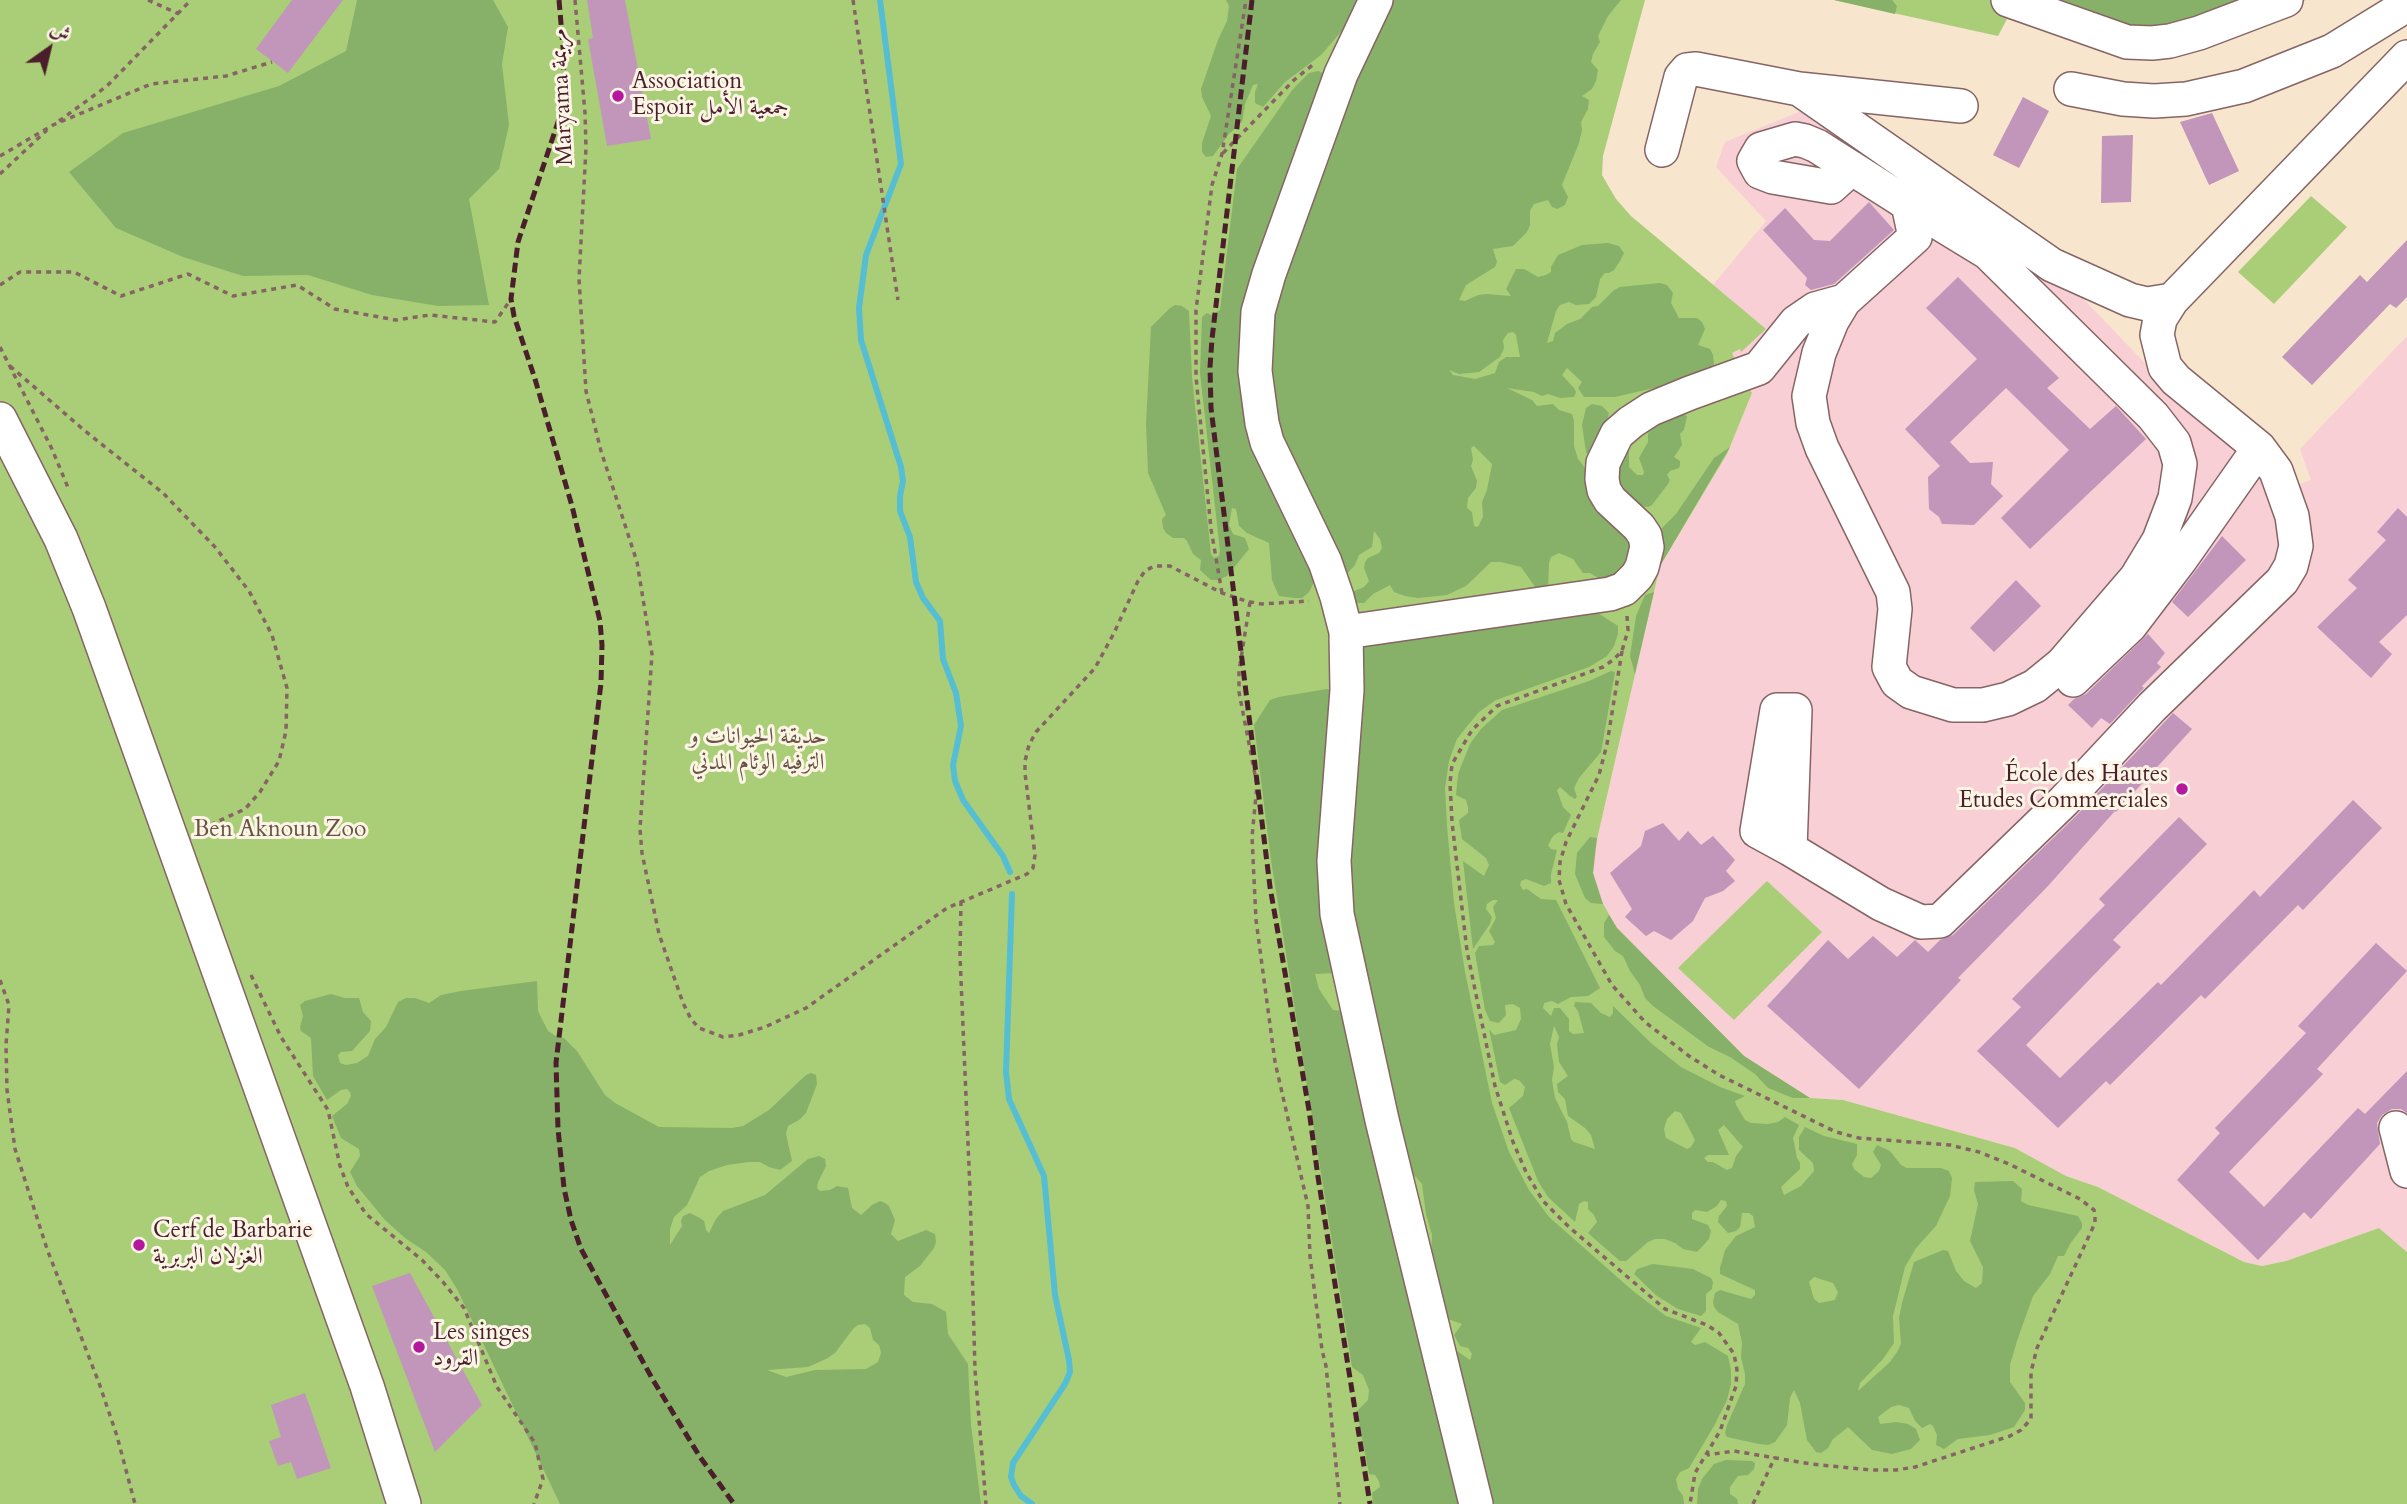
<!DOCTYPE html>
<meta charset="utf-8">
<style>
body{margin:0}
#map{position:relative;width:2407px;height:1504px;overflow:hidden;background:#f7e5cd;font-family:Cardo,Amiri,serif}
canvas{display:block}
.north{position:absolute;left:14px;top:14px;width:70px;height:70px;-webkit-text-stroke:5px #fcf5e5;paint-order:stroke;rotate:34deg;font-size:19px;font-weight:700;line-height:28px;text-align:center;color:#4a1f2b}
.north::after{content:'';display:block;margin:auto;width:24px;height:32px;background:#4a1f2b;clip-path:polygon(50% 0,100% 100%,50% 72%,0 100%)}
</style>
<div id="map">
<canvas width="2407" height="1504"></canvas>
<div class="north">ش</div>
</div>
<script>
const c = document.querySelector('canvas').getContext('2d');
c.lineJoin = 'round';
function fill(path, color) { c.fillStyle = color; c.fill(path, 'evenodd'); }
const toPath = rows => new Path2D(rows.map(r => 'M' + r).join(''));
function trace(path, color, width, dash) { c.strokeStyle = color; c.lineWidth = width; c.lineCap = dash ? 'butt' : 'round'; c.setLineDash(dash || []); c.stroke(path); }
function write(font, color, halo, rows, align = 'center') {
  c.font = font + ' Cardo,Amiri,serif'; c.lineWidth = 6; c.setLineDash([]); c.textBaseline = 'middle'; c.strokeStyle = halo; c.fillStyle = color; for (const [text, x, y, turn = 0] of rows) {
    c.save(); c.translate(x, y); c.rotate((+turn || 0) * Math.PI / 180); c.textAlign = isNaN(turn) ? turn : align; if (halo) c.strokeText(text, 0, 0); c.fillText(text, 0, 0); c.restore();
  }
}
const built = toPath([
 [1804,110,2072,287,2165,384,2284,490,2311,480,2300,449,2407,336,2407,1252,2379,1228,2286,1261,2262,1266,2244,1262,2098,1187,2066,1176,2015,1148,1843,1100,1810,1098,1744,1056,1617,928,1601,900,1593,873,1595,848,1660,566,1727,454,1752,393,1732,353,1766,329,1713,285,1766,221,1716,167,1725,142]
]);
const green = toPath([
 [0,0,1645,0,1603,156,1602,175,1616,199,1631,216,1766,329,1741,352,1740,349,1732,353,1752,393,1727,454,1660,566,1595,848,1593,873,1601,900,1617,928,1744,1056,1810,1098,1843,1100,2015,1148,2066,1176,2098,1187,2244,1262,2262,1266,2286,1261,2379,1228,2407,1252,2407,1504,0,1504],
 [1834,0,2306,0,2180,49,2123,58,2007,19,1998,36],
 [2311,196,2347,227,2274,304,2238,272],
 [1767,881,1822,932,1734,1020,1678,968]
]);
const forest = toPath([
 [357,0,493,0,508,27,502,64,509,125,499,169,469,199,489,305,438,306,372,295,308,275,243,276,183,257,116,228,69,172,123,133,279,86,346,51],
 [1226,0,1362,0,1352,19,1321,55,1285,82,1263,107,1255,103,1255,92,1258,84,1253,85,1245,104,1242,122,1229,134,1213,156,1206,157,1202,152,1202,143,1211,116,1202,97,1201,89,1218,40,1227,21,1229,6],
 [1390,0,1621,0,1608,16,1598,36,1600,42,1593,54,1591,62,1598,70,1596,81,1592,89,1582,96,1589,100,1588,109,1581,122,1582,130,1579,143,1562,185,1568,197,1565,205,1557,209,1552,207,1548,200,1534,204,1530,211,1530,225,1527,232,1513,246,1493,249,1497,262,1495,267,1466,285,1459,300,1465,301,1478,295,1487,294,1511,296,1506,289,1516,269,1524,269,1538,277,1546,275,1551,272,1551,267,1558,255,1582,245,1608,243,1619,246,1624,253,1620,261,1614,270,1609,273,1605,273,1600,279,1596,297,1589,304,1576,305,1569,302,1560,305,1556,311,1547,343,1553,341,1555,333,1567,324,1580,319,1592,307,1598,306,1614,290,1620,287,1660,283,1667,285,1673,293,1671,303,1679,318,1697,318,1702,322,1705,329,1698,345,1710,349,1713,355,1715,374,1615,397,1584,397,1578,388,1582,382,1567,368,1562,375,1574,388,1576,392,1574,397,1560,398,1548,394,1542,396,1534,392,1507,388,1532,400,1537,406,1553,404,1559,410,1572,414,1574,421,1574,446,1578,459,1585,468,1589,479,1633,537,1628,563,1625,559,1623,571,1605,582,1590,573,1583,573,1573,559,1559,553,1551,557,1549,563,1548,590,1538,591,1521,567,1501,562,1491,562,1466,586,1447,595,1418,598,1405,596,1394,592,1390,585,1373,594,1364,603,1352,603,1352,592,1364,587,1369,581,1364,568,1365,562,1368,558,1379,553,1382,548,1380,539,1374,531,1372,547,1359,555,1355,565,1345,576,1272,418,1270,308,1359,68],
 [1513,332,1516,335,1520,357,1506,357,1499,362,1495,373,1475,379,1453,375,1449,370,1459,374,1479,372,1500,357,1504,348,1503,340,1508,333],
 [1474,446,1492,464,1487,490,1482,502,1483,517,1478,527,1474,526,1472,512,1467,508,1468,498,1476,488,1477,481,1471,466,1473,460,1471,448],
 [1834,0,1892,0,1897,6,1895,14],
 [2054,0,2269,0,2246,10,2136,32],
 [1318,71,1325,74,1249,297,1316,578,1309,592,1302,598,1295,598,1279,596,1272,580,1269,543,1247,533,1239,526,1236,509,1232,508,1229,525,1233,534,1245,538,1249,549,1227,576,1217,580,1211,580,1200,570,1201,560,1193,554,1187,541,1184,538,1173,538,1166,533,1163,528,1162,519,1166,515,1148,473,1146,424,1151,327,1170,308,1175,305,1182,306,1189,311,1192,377,1211,554,1214,558,1219,556,1220,551,1200,373,1202,317,1207,313,1211,315,1220,310,1237,169,1293,89,1309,73],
 [1592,404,1602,406,1609,413,1607,421,1590,456,1586,452,1582,425,1586,408],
 [1678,411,1687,416,1684,430,1680,434,1682,445,1674,457,1680,461,1680,465,1679,468,1670,471,1667,475,1670,480,1668,484,1652,505,1648,507,1638,506,1610,484,1623,439,1629,448,1629,467,1637,475,1643,475,1644,472,1639,458,1648,442,1648,434,1651,426],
 [1730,447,1660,566,1654,573,1656,539,1660,530,1676,514,1714,458],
 [1654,592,1635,674,1630,656,1636,616,1645,595],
 [1587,606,1618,626,1618,634,1614,646,1607,656,1589,667,1496,700,1479,712,1468,725,1457,739,1449,761,1445,788,1447,826,1454,903,1465,972,1492,1103,1509,1152,1529,1190,1549,1217,1633,1291,1666,1316,1701,1328,1691,1342,1695,1345,1705,1342,1728,1356,1731,1370,1731,1384,1727,1400,1714,1426,1689,1468,1680,1472,1676,1479,1678,1489,1683,1496,1684,1504,1489,1504,1450,1349,1457,1351,1470,1360,1472,1354,1468,1348,1460,1346,1454,1335,1462,1324,1439,1316,1431,1259,1432,1235,1426,1214,1422,1184,1416,1177,1408,1173,1346,891,1356,645],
 [1611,671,1615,672,1601,752,1579,778,1574,788,1577,797,1575,799,1570,796,1560,787,1557,790,1563,807,1571,815,1563,833,1559,832,1553,836,1548,845,1551,849,1557,850,1551,874,1551,883,1544,886,1526,879,1521,881,1520,885,1523,890,1527,889,1541,899,1556,900,1600,988,1588,996,1571,997,1558,1004,1552,1001,1544,1003,1543,1008,1551,1016,1554,1008,1560,1008,1569,1019,1569,1031,1573,1034,1584,1033,1578,1011,1574,1006,1575,1002,1591,1003,1601,1013,1610,1017,1613,1013,1613,1006,1652,1044,1681,1067,1720,1087,1745,1096,1735,1101,1736,1105,1745,1120,1751,1123,1768,1124,1778,1122,1785,1117,1799,1125,1793,1138,1797,1158,1800,1163,1800,1169,1781,1187,1784,1195,1801,1186,1814,1171,1813,1163,1799,1150,1799,1137,1805,1127,1824,1136,1857,1144,1857,1155,1852,1164,1854,1169,1864,1177,1871,1178,1879,1171,1881,1165,1873,1152,1877,1145,1890,1151,1901,1165,1907,1168,1941,1168,1949,1171,1952,1178,1950,1196,1936,1226,1916,1248,1905,1267,1893,1316,1894,1343,1883,1359,1860,1383,1858,1391,1890,1362,1897,1352,1901,1344,1899,1318,1902,1303,1914,1262,1943,1250,1948,1251,1956,1271,1964,1281,1976,1288,1982,1283,1983,1267,1970,1241,1978,1204,1974,1190,1975,1182,2013,1181,2022,1189,2021,1201,2028,1205,2078,1216,2082,1223,2082,1228,2070,1244,2064,1256,2058,1256,2050,1274,2033,1296,2017,1341,2010,1365,2010,1382,2025,1403,2025,1410,2014,1427,1990,1435,1958,1439,1944,1449,1936,1445,1937,1435,1933,1426,1930,1424,1922,1428,1915,1421,1909,1408,1899,1405,1891,1407,1878,1417,1880,1424,1896,1422,1908,1424,1916,1429,1920,1440,1911,1449,1892,1454,1872,1450,1848,1427,1833,1439,1828,1448,1821,1453,1816,1452,1807,1440,1800,1403,1794,1390,1790,1398,1787,1425,1775,1442,1768,1445,1759,1444,1727,1437,1725,1433,1727,1425,1745,1384,1745,1374,1741,1357,1742,1343,1738,1324,1718,1312,1714,1307,1713,1302,1715,1293,1720,1290,1751,1299,1755,1295,1755,1290,1720,1274,1720,1268,1725,1250,1736,1236,1755,1227,1753,1216,1749,1213,1742,1213,1740,1227,1736,1231,1728,1233,1718,1222,1719,1216,1727,1206,1726,1201,1721,1200,1717,1206,1707,1212,1695,1210,1692,1213,1692,1219,1708,1225,1711,1231,1709,1239,1697,1252,1683,1249,1675,1243,1665,1239,1655,1239,1648,1242,1626,1261,1620,1261,1588,1233,1597,1222,1594,1215,1588,1209,1588,1202,1584,1201,1579,1204,1575,1222,1548,1197,1538,1181,1509,1108,1523,1096,1525,1087,1519,1080,1514,1079,1505,1085,1500,1082,1489,1029,1494,1035,1516,1030,1521,1019,1520,1008,1513,1004,1505,1005,1506,1015,1499,1023,1490,1021,1485,1010,1475,953,1479,946,1493,945,1495,942,1489,931,1496,918,1493,907,1498,900,1493,900,1487,904,1486,909,1492,917,1490,924,1473,949,1463,861,1484,876,1489,865,1486,858,1462,839,1459,820,1468,813,1468,807,1466,800,1456,795,1458,774,1470,744,1481,729,1502,710,1589,681],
 [1554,1026,1559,1037,1557,1044,1559,1062,1568,1076,1557,1084,1558,1092,1565,1099,1568,1116,1585,1128,1591,1135,1595,1149,1574,1142,1571,1139,1567,1122,1555,1098,1552,1080,1554,1067,1550,1044],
 [1675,1111,1681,1113,1695,1140,1691,1147,1687,1149,1666,1138,1664,1129,1667,1119],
 [1724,1125,1743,1147,1736,1156,1732,1168,1727,1170,1713,1162,1708,1162,1704,1158,1708,1155,1729,1155,1718,1130],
 [1814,1277,1833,1283,1838,1292,1835,1300,1819,1303,1814,1299,1809,1282],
 [1327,689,1337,689,1336,973,1315,974,1319,989,1333,1010,1347,1011,1464,1504,1373,1504,1372,1493,1380,1487,1379,1481,1375,1475,1369,1474,1357,1411,1368,1400,1369,1390,1363,1375,1352,1367,1271,860,1254,725,1270,700,1279,697],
 [1590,837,1597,838,1593,873,1603,904,1591,903,1585,898,1575,874,1577,853],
 [1609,915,1617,928,1744,1056,1810,1098,1793,1098,1768,1088,1755,1074,1730,1057,1709,1047,1653,1006,1645,998,1640,985,1630,971,1623,956,1615,951,1604,937,1604,923],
 [537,981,538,1011,548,1031,557,1037,564,1038,577,1051,605,1095,615,1103,659,1127,732,1128,743,1126,769,1110,806,1075,811,1073,816,1075,817,1084,806,1113,799,1120,788,1126,786,1134,792,1161,780,1170,769,1167,760,1162,749,1162,727,1165,709,1171,700,1177,687,1205,674,1217,670,1229,670,1245,682,1226,681,1221,683,1216,690,1213,698,1217,704,1221,706,1230,709,1233,716,1219,723,1211,765,1195,808,1159,819,1156,825,1159,826,1166,818,1182,817,1188,820,1191,830,1190,837,1186,848,1188,852,1208,861,1215,872,1205,880,1201,885,1203,889,1206,895,1220,891,1234,898,1241,926,1230,935,1234,936,1242,934,1248,920,1266,905,1277,904,1295,913,1302,932,1304,946,1312,948,1334,968,1364,971,1425,981,1504,560,1504,457,1289,445,1270,426,1252,405,1238,385,1220,357,1186,350,1172,360,1156,359,1149,341,1138,332,1116,347,1104,351,1096,350,1092,347,1089,341,1090,327,1100,313,1076,311,1038,301,1031,300,1027,303,1016,300,1005,305,1001,331,994,345,998,359,998,363,1012,371,1021,370,1031,352,1051,341,1052,338,1055,340,1063,346,1065,357,1063,368,1056,375,1039,386,1027,398,1002,406,998,415,998,429,1003,441,995,461,991],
 [865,1324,870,1328,873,1340,879,1345,881,1353,878,1362,866,1369,815,1370,786,1377,767,1370,808,1367,826,1359,835,1353,853,1329,858,1325],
 [1653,1264,1693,1269,1711,1278,1713,1282,1712,1289,1706,1294,1706,1311,1701,1316,1678,1309,1657,1296,1634,1274,1637,1269],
 [1726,1460,1752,1461,1755,1463,1754,1469,1748,1475,1738,1476,1730,1487,1730,1494,1737,1499,1738,1504,1697,1504,1698,1489,1702,1479,1714,1464]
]);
const stream = toPath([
 [880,0,901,164,866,255,859,308,861,340,901,467,903,481,900,496,900,511,910,537,916,582,923,598,940,621,943,659,956,693,961,726,953,765,955,781,963,800,1003,856,1010,872],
 [1012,894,1006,1072,1009,1099,1044,1176,1055,1295,1069,1360,1070,1372,1065,1384,1013,1463,1011,1477,1014,1485,1021,1496,1032,1504]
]);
const building = toPath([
 [292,0,343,0,288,73,256,49],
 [587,0,625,0,651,139,607,146,588,39,593,38],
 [2023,97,2049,111,2019,168,1993,155],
 [2212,113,2239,171,2209,185,2180,122],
 [2133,135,2131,202,2101,203,2102,136],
 [1869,202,1894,230,1834,284,1811,290,1805,285,1807,278,1763,230,1785,208,1814,240,1830,241],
 [2407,240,2407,297,2396,308,2390,304,2312,385,2282,357,2360,275,2367,282],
 [1958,277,2059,378,2047,388,2090,429,2116,406,2146,439,2030,549,2001,518,2069,450,2006,388,1950,442,1970,463,1993,462,1991,484,2003,496,1974,525,1942,524,1939,517,1929,509,1928,477,1940,466,1905,429,1977,359,1926,308],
 [2398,508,2407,517,2407,615,2379,642,2392,654,2371,678,2317,627,2357,588,2348,580,2386,540,2377,532],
 [2222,536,2246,560,2188,617,2172,602],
 [2016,580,2041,606,1994,652,1970,628],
 [2148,634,2165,653,2157,663,2161,667,2142,686,2144,688,2110,724,2101,718,2092,728,2068,705,2074,699,2086,694],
 [2173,713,2192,729,2116,812,2115,811,2048,886,1958,978,1961,980,1859,1089,1767,1006,1828,940,1848,959,1873,936,1897,957,1915,940,1928,952,1940,940,1953,935,2077,815],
 [2353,800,2382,828,2303,910,2298,905,2205,999,2201,995,2110,1085,2106,1081,2058,1128,1977,1051,2021,1007,2012,999,2105,905,2099,899,2179,817,2207,844,2113,940,2121,947,2026,1045,2060,1078,2158,982,2161,985,2254,890,2260,897],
 [1663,823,1679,841,1688,831,1701,845,1713,836,1735,860,1726,871,1735,881,1723,891,1705,898,1693,921,1671,940,1654,931,1646,936,1625,917,1632,909,1610,873,1641,846,1645,831],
 [2376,943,2407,971,2317,1069,2323,1074,2229,1172,2264,1207,2358,1108,2365,1114,2407,1071,2407,1113,2401,1109,2392,1109,2382,1115,2377,1123,2380,1144,2311,1219,2304,1212,2258,1260,2177,1180,2220,1133,2215,1128,2306,1033,2298,1026],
 [410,1273,482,1405,435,1452,372,1286],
 [305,1393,331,1468,297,1479,291,1462,278,1466,269,1441,281,1437,271,1405]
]);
const path = toPath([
 [148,0,179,14],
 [575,0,585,113,586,148,579,279,586,391,601,451,637,562,652,654,640,829,642,853,659,934,683,1003,691,1019,699,1028,723,1037,739,1035,765,1027,806,1008,947,908,1027,874,1033,868,1035,855,1025,773,1025,761,1029,745,1036,732,1095,668,1114,633,1138,581,1145,571,1154,566,1170,566,1222,593,1246,601,1261,604,1309,601],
 [853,0,898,300],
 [59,121,107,86,191,0],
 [1223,153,1294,80,1315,63],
 [0,156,53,125,151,84,226,76,272,62],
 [0,174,47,130],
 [0,285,20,272,74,272,121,296,188,274,233,296,297,285,335,309,396,320,430,315,495,322,511,299],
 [0,347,52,449,69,490],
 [10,366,85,431,163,493,215,547,249,591,272,635,287,688,286,731,279,761,260,792,245,809,199,830],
 [1222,593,1211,529,1196,377,1196,310,1212,185,1222,154,1246,0],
 [1250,602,1239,671,1239,692,1257,785,1252,837,1256,920,1275,1062,1308,1206,1310,1256,1322,1350,1326,1366,1340,1504],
 [1627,616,1628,630,1622,651,1613,660,1603,667,1497,706,1472,730,1452,764,1450,783,1452,822,1467,951,1495,1086,1513,1142,1526,1172,1543,1201,1569,1227,1665,1309,1707,1325,1719,1333,1734,1354,1737,1370,1736,1386,1720,1431,1695,1473,1690,1504],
 [1622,651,1607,744,1599,775,1566,842,1560,862,1559,880,1566,904,1612,985,1645,1022,1689,1056,1719,1075,1836,1132,1859,1138,1950,1145,1979,1152,2009,1164,2080,1199,2094,1210,2095,1215,2095,1223,2037,1348,2031,1372,2031,1419,2021,1430,2010,1436,1915,1467,1896,1470,1872,1470,1811,1464,1734,1451,1707,1455],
 [961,901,960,956,970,1190,975,1370,986,1504],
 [251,975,281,1037,328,1110,340,1166,348,1187,366,1214,422,1260,443,1282,464,1308,497,1387,535,1443,543,1479,534,1504],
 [0,980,9,1005,6,1045,7,1090,15,1149,47,1249,99,1383,117,1436,135,1504],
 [1753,1504,1775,1457]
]);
const minor = toPath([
 [1376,0,1341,74,1269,274,1258,312,1255,371,1262,423,1267,442,1325,562,1337,597,1346,632,1347,690,1334,861,1337,914,1382,1120,1476,1504],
 [2008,0,2127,42,2152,43,2170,41,2199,33,2286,0],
 [1799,89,2052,265,2130,300,2147,304,2172,300,2407,57],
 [2071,89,2123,99,2154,101,2186,99,2244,86,2332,51,2407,5],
 [1662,150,1681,77,1687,70,1696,69,1799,89,1961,106],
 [1852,168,1831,187,1773,177,1760,172,1754,161,1761,149,1795,139,1805,141,1817,146,1908,204,1988,253,2153,416,2174,443,2180,464,2175,498,2159,540,2136,578,2062,664,2035,686,2008,699,1983,705,1953,705,1911,692,1897,682,1889,667,1895,609,1893,592,1822,448,1813,423,1809,396,1819,353,1832,321,1844,301,1915,237,1908,204,1928,180],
 [0,419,61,539,89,608,367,1386,404,1504],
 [1346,632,1610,594,1624,589,1637,576,1642,567,1647,547,1645,536,1639,527,1610,500,1604,490,1602,479,1603,463,1617,434,1631,422,1651,409,1690,393,1759,368,1796,322,1815,309,1844,301],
 [2073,680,2130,626,2181,559,2259,448],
 [1790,849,1757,831,1777,710,1795,710,1790,849,1881,904,1921,922,1940,921,2064,801,2152,707,2282,581,2291,566,2296,546,2292,516,2276,471,2259,448,2176,380,2165,367,2157,335,2160,319,2172,300],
 [2396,1128,2407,1171]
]);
const rail = toPath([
 [559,0,564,59,563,89,559,119,518,242,511,299,514,316,535,379,572,506,600,621,602,645,601,683,556,1063,558,1129,564,1188,571,1220,581,1249,616,1313,653,1380,700,1457,734,1504],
 [1252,0,1212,339,1210,367,1211,408,1270,887,1309,1110,1318,1177,1370,1504]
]);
const markers = [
 [618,96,7,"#b5179e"],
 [2182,789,7,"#b5179e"],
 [139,1245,7,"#b5179e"],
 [419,1347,7,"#b5179e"]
];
const poiNames = [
 ["Association",632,83],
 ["Espoir جمعية الأمل",632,109],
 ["École des Hautes",2168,776,"right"],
 ["Etudes Commerciales",2168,802,"right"],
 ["Cerf de Barbarie",153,1232],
 ["الغزلان البربرية",153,1258],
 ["Les singes",433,1334],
 ["القرود",433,1360]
];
const streetNames = [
 ["Maryama مريمة",563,97,-93]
];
const parkNames = [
 ["حديقة الحيوانات و",758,738],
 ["الترفيه الوئام المدني",758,764],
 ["Ben Aknoun Zoo",280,831]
];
fill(built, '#f7cfd5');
fill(green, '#aace77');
fill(forest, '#87b168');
trace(stream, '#56bed3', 6);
fill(building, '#c196ba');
trace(minor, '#876464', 36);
trace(path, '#876464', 3.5, [5, 5]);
trace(minor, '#fff', 33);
trace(rail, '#4a1f2b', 5, [10, 5]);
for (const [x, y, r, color] of markers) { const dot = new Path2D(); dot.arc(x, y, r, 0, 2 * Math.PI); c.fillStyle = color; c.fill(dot); trace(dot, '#fcf5e5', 2.5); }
write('23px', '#4a1f2b', '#fcf5e5', poiNames, 'left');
write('23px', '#4a1f2b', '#fcf5e5', streetNames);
write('23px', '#675442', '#fcf5e5', parkNames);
</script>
